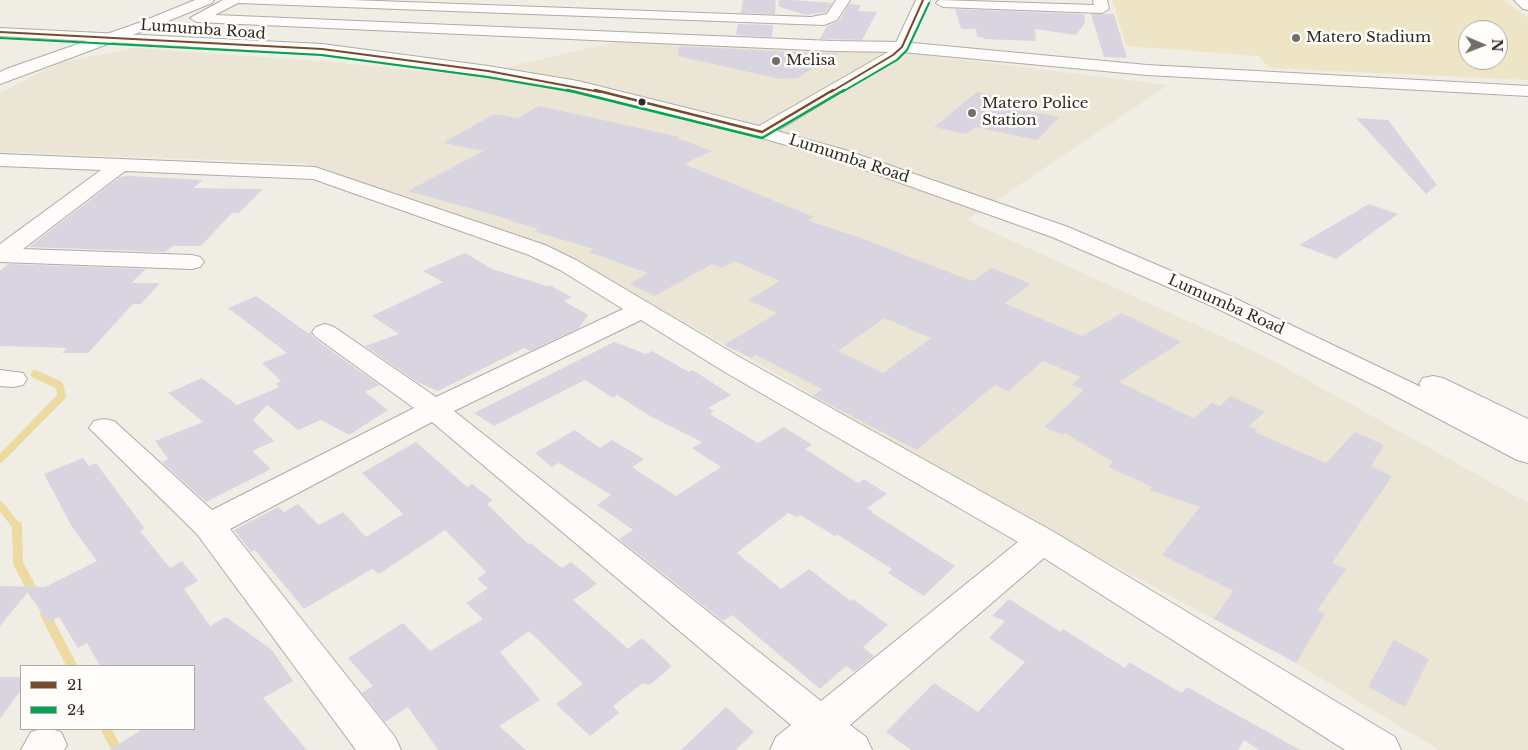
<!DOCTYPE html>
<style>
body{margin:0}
#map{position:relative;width:1528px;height:750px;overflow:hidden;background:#f0ede5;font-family:"Libre Baskerville",serif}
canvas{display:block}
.legend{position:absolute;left:20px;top:665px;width:175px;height:65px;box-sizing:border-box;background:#fefdfa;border:1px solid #aaa9a5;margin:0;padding:6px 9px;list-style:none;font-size:15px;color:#2d2b25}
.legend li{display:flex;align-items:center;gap:10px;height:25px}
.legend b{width:25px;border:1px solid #aaa9a5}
.north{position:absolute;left:1458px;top:20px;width:50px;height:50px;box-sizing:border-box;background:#fefdfa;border:1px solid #aaa9a5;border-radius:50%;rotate:91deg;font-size:14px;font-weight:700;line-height:20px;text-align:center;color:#2d2b25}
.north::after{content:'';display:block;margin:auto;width:18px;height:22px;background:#716f68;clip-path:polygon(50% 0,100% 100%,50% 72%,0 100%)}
</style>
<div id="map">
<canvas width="1528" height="750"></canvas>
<ul class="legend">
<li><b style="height:6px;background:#7a4b2a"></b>21</li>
<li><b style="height:6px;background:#00a651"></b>24</li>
</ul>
<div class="north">N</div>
</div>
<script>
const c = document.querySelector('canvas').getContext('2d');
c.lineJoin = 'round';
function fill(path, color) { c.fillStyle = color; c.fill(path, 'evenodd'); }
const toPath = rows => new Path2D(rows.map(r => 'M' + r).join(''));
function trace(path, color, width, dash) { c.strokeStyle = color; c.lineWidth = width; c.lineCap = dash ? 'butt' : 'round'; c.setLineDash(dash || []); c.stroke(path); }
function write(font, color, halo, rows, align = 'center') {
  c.font = font + ' "Libre Baskerville",serif'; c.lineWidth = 5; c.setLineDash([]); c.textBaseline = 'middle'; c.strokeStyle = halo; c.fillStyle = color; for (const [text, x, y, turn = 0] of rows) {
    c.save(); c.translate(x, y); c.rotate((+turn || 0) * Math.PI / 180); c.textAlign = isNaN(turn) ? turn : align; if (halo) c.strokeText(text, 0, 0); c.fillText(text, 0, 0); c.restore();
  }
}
const built = toPath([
 [628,39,868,48,1168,85,967,220,1266,357,1528,503,1528,750,1439,750,1296,663,911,457,793,383,544,244,305,163,0,152,0,93,59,63,134,48,330,62,470,76]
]);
const green = toPath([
 [1112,0,1504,0,1528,18,1528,80,1270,68,1258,56,1126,46],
 [1468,30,1498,30,1498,60,1468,60]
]);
const streamFar1 = toPath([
 [0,459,62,396,59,385,35,374],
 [0,505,17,527]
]);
const stream = toPath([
 [17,526,18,563,35,595],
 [45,614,72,666],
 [106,729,117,750]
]);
const building = toPath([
 [743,0,776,0,775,14,741,13],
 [779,0,793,0,832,3,826,12,805,15,778,6],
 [849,4,861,5,858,11,877,12,862,40,820,39,827,26,839,21],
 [955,9,1084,14,1085,23,1076,35,1035,29,1036,41,983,39,983,37,977,37,976,29,961,29],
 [1091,14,1114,14,1127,58,1104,57],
 [738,24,773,25,772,37,736,35],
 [679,46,813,53,838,53,797,78,780,79,678,56],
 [977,92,1003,97,998,101,1007,103,1003,106,1059,117,1037,140,975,127,966,134,934,127],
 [539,106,680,137,677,138,712,151,684,164,814,217,807,220,858,237,972,281,992,268,1031,284,1004,303,1082,336,1122,313,1181,342,1119,382,1193,418,1212,403,1219,406,1231,396,1265,412,1249,426,1258,430,1255,432,1326,463,1355,432,1384,445,1371,466,1392,476,1332,563,1346,569,1317,610,1325,614,1296,663,1214,619,1233,591,1162,555,1200,507,1150,490,1152,487,1109,467,1113,462,1065,433,1063,435,1044,427,1084,390,1072,385,1081,377,1043,361,1008,391,995,385,917,450,813,396,822,389,756,355,752,358,724,345,777,313,748,300,780,281,734,261,722,268,712,264,655,296,630,284,647,273,589,252,594,249,533,231,539,229,510,221,512,220,408,191,483,151,443,143,494,114,518,118],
 [884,318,931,338,883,373,838,351],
 [1356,118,1388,120,1437,185,1426,194],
 [129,176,203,180,193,188,263,189,239,213,232,213,201,246,173,246,165,252,29,247,120,177],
 [1369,204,1398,214,1336,259,1299,245],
 [465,253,492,269,547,286,549,285,572,297,564,301,588,315,579,328,530,351,524,348,438,391,417,382,365,346,399,334,372,316,443,282,423,271],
 [8,264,146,269,131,283,160,283,141,304,133,304,88,353,62,353,67,348,0,346,0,271],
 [256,296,308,333,310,332,315,339,379,385,365,392,388,410,349,435,321,420,298,430,267,405,253,420,274,441,252,451,271,469,206,502,162,462,168,459,155,441,203,422,168,393,202,378,237,405,279,387,275,384,281,381,262,363,287,353,228,308],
 [614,342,646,354,652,351,689,372,693,370,731,395,708,408,714,411,710,414,758,443,784,427,812,445,805,449,858,483,864,479,887,494,867,508,873,511,871,512,955,566,924,596,888,573,892,569,838,535,835,536,800,515,797,517,788,513,737,553,781,589,809,569,851,601,853,599,888,625,863,647,874,656,854,672,846,666,820,689,732,615,723,621,619,539,633,530,597,505,611,495,559,463,552,467,535,453,575,430,600,448,612,440,644,459,632,467,676,496,721,467,692,448,702,442,650,416,617,395,613,398,585,380,494,426,474,413],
 [416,442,467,487,472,484,493,500,487,504,528,544,530,543,562,568,571,562,597,584,573,600,628,649,642,638,672,666,650,685,643,683,613,706,619,713,590,736,556,704,583,684,529,631,500,652,540,700,499,726,526,750,438,750,408,707,385,722,362,693,373,686,348,658,403,623,430,651,483,619,466,603,488,588,477,579,486,572,445,530,379,574,372,569,304,609,255,550,251,552,234,530,278,507,284,512,298,504,319,525,343,512,366,537,403,514,362,473],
 [83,458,89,466,96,463,145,529,140,531,170,568,182,561,198,581,184,589,210,626,226,617,272,650,293,681,263,698,307,750,109,750,143,729,194,729,194,666,100,666,87,643,78,648,59,617,48,623,28,592,0,626,0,586,45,587,97,561,72,527,44,474],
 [1009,599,1061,632,1063,629,1125,668,1129,662,1182,693,1187,687,1300,750,1259,750,1244,740,1238,750,911,750,886,732,934,683,978,712,1025,662,989,638,1005,621,992,616],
 [1394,640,1429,659,1405,707,1368,687],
 [0,677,21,677,21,690,0,719],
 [726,707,754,732,736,750,681,750]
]);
const minor = toPath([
 [195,0,214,0,212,3,151,28,0,84,0,72,9,68,141,22,195,0],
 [223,0,351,0,811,17,827,14,836,0,850,0,837,20,824,25,238,3,215,15,833,41,902,42,1147,65,1528,86,1528,96,1147,75,902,52,833,51,197,22,190,18,223,0],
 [939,0,1094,5,1093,0,1107,0,1109,9,1102,13,943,7,936,3,939,0],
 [1514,0,1528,0,1528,10,1523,9,1514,0],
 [0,154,315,167,545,245,576,260,743,359,1054,532,1395,737,1401,750,1345,750,1044,558,850,725,866,737,872,750,770,750,776,737,791,725,432,422,230,529,395,737,401,750,356,750,197,534,89,428,94,421,104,419,114,421,212,510,414,408,316,337,312,332,316,327,325,324,334,327,436,397,623,309,560,270,529,255,313,179,125,171,23,249,192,255,200,257,204,262,200,267,192,269,0,262,0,244,101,170,0,166,0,154],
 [641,320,723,371,1018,542,821,701,454,411,641,320],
 [0,370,23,373,27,379,23,385,13,387,0,386,0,370],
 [41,729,51,729,61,732,67,745,64,750,21,750,31,732,41,729]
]);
const major = toPath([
 [916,0,930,0,907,50,898,58,777,131,845,150,1068,227,1230,296,1421,387,1419,384,1423,378,1433,376,1443,378,1528,419,1528,463,1517,460,1386,391,1212,306,1052,237,831,158,755,136,578,91,488,76,322,54,0,36,0,28,322,44,488,66,578,81,759,126,888,52,895,45,916,0]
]);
const bus1Far1 = toPath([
 [0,32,322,49,488,71,600,92],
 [831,92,893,55,902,47,923,0]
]);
const bus1 = toPath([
 [595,90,762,132,833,90]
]);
const bus2Far1 = toPath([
 [0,38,321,55,487,77,575,92],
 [842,92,897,60,907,50,929,3]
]);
const bus2 = toPath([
 [567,90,762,138,844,90]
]);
const markers = [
 [1296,38,5,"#716f68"],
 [776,61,5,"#716f68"],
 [642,102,4.5,"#2d2b25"],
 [972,113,5,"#716f68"]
];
const farStreetnames = [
 ["Lumumba Road",203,30,4],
 ["Lumumba Road",849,159,18],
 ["Lumumba Road",1226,305,24]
];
const farPoinames = [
 ["Matero Stadium",1306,38],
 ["Melisa",786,61],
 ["Matero Police",982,104],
 ["Station",982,121]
];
fill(built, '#ebe5d5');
fill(green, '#eee5c6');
trace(streamFar1, '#ecdaa1', 8);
trace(stream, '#ecdaa1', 10);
fill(building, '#d9d5e0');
trace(minor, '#aeaca5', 2);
trace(major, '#aeaca5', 2);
fill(minor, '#fdfcfb');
fill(major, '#fdfcfb');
trace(bus1Far1, '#7a4b2a', 2);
trace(bus1, '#7a4b2a', 2.5);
trace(bus2Far1, '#00a651', 2);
trace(bus2, '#00a651', 2.5);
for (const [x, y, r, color] of markers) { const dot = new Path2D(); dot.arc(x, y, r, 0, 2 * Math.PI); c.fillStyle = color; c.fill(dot); trace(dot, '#fefdfa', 2); }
write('15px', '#2d2b25', '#fefdfa', farStreetnames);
write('15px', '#2d2b25', '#fefdfa', farPoinames, 'left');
</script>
